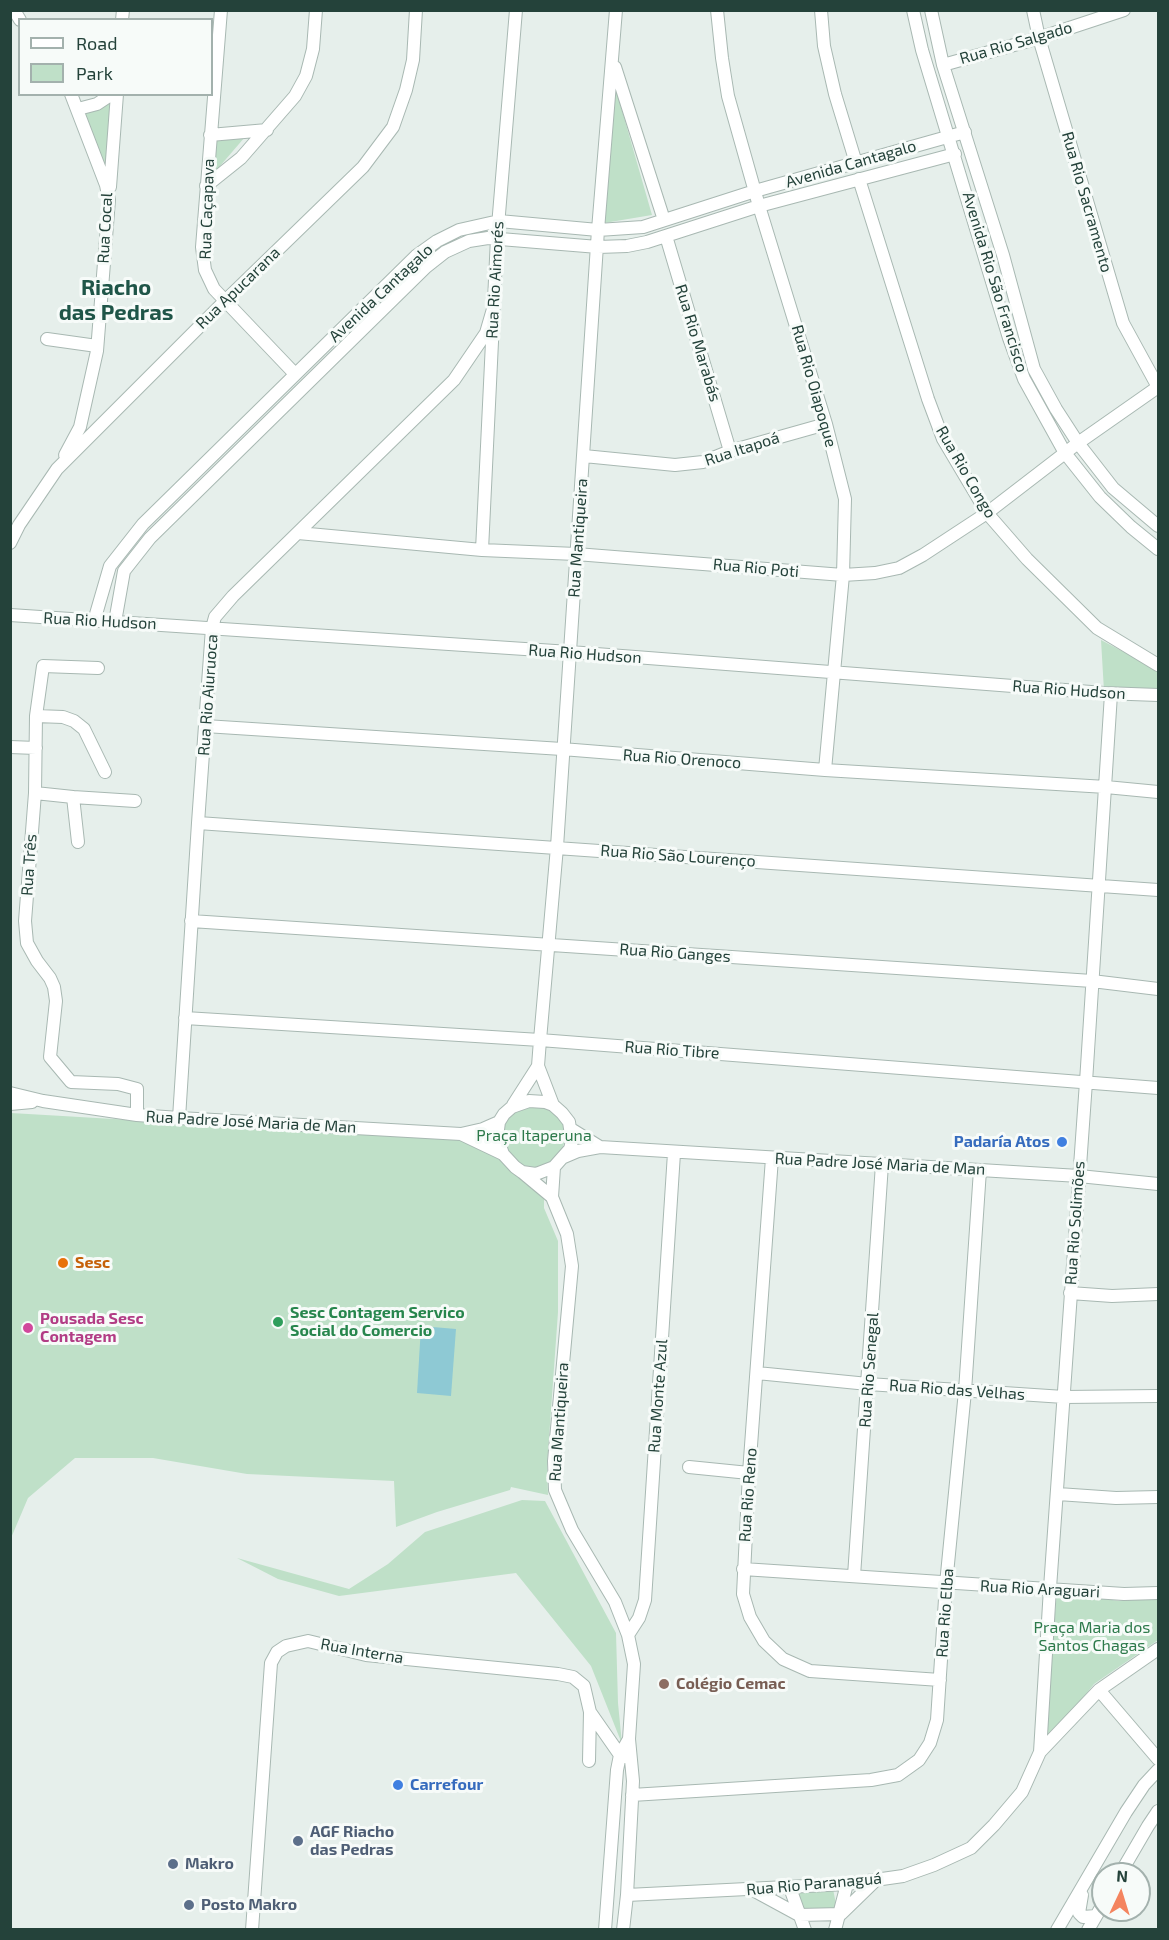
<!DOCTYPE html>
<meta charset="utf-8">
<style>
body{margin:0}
#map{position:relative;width:1169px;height:1940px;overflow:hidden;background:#e6efeb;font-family:"Exo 2",sans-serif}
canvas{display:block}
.frame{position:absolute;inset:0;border:12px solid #24423a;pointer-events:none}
.legend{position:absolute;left:18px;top:18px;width:195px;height:78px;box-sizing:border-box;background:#f7fbf9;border:2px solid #a3b1ad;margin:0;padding:8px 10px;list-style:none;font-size:18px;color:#24423a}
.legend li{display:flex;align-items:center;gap:12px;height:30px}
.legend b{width:30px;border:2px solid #a3b1ad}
.north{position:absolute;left:1091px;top:1862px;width:60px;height:60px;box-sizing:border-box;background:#f7fbf9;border:2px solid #a3b1ad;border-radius:50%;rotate:4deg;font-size:16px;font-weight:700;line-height:24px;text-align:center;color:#24423a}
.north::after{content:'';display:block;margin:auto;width:21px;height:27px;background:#f4845f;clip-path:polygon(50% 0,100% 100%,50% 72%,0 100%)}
</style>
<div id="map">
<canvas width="1169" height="1940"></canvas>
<div class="frame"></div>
<ul class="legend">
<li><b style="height:8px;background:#fff"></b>Road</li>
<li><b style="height:16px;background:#bfe0c8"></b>Park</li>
</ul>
<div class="north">N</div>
</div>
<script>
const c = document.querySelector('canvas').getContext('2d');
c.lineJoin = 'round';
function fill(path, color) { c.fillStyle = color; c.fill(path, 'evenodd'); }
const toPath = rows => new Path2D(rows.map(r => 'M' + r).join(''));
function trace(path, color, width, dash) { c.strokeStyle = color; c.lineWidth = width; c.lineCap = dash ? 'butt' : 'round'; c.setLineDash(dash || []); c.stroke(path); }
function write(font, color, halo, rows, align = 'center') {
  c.font = font + ' "Exo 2",sans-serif'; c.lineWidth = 6; c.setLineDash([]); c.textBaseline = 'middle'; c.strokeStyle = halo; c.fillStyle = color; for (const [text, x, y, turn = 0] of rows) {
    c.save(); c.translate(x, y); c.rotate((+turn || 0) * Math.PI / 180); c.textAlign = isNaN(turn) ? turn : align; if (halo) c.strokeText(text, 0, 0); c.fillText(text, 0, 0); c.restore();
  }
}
const green = toPath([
 [614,93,617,93,652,215,604,223],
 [114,98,108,177,81,111],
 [245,137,214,173,215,138],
 [1101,640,1158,670,1158,693,1104,691],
 '503 1136a31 31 0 1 1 62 0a31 31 0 1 1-62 0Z',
 [11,1113,457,1139,498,1155,531,1188,544,1197,544,1208,558,1241,558,1312,547,1466,548,1495,511,1487,510,1490,437,1512,396,1527,394,1481,247,1474,153,1458,75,1458,28,1498,11,1538],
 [522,1500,545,1501,616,1633,618,1703,622,1744,591,1666,516,1573,339,1596,278,1579,237,1558,349,1589,388,1564,425,1532],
 [1057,1592,1119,1601,1158,1597,1158,1640,1094,1684,1053,1735,1044,1733],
 [833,1889,837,1909,802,1911,798,1892]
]);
const water = toPath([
 [421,1326,456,1329,451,1396,417,1393]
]);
const minor = toPath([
 [14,10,20,20],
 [221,10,202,247,205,270,214,289,295,374],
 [717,10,722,58,728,96,759,206,826,424,845,499,843,575,825,770],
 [821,10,824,46,835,94,856,163],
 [913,10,922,50,1009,338,1024,379,1065,453,1100,497,1131,527,1158,549],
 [931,10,943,65,1003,255,1034,369,1056,409,1078,443,1113,488,1158,526],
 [1033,10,1039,38,1123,323,1158,387],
 [122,20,123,10],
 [943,65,1039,38,1124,10],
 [615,67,664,220],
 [78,109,97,104,112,94],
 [210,135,267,130],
 [859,179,928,399,943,439,987,513,1027,559,1097,628,1158,665],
 [206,186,241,158,295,96,306,76,313,49,316,10],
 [110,187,117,94],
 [666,236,730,451],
 [47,339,97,346],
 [65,455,80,427,97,351,109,200,106,185,71,94],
 [584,456,675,465,703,462,730,451,826,424],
 [298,533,482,550,576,554,843,575,875,573,899,568,923,555,987,513,1078,443,1158,387],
 [10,543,19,525,57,469,225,301,363,167,393,127,406,90,413,60,416,10],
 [482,550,497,238,516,10],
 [10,615,570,652,1104,693,1158,695],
 [94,621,110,566,143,524,416,256,437,241,459,230,499,221,598,230,643,227,755,191,965,132],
 [115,622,124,571,150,538,426,267,445,252,469,241,488,238,598,247,627,246,647,242,759,206,955,154],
 [98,668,43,666,36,716,35,793,25,921,27,943,37,961,50,978,54,987,56,1001,50,1057,71,1082,118,1084,137,1089,137,1115],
 [36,716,63,717,74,721,84,729,105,772],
 [205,726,562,749,825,770,1106,787,1158,792],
 [10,747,36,748],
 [35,793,73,797,78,842],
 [73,797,135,801],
 [198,823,1158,890],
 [191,921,1092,981,1158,989],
 [185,1018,540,1040,1158,1088],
 [10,1093,43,1101,137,1115,179,1118,461,1134,483,1129,499,1122],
 [529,1101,545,1102,553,1105,562,1113,569,1122,572,1141,570,1149,554,1167,536,1174,522,1172,515,1167,503,1154,497,1137,499,1122,504,1114,512,1107,529,1101],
 [10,1104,32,1102],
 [513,1105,538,1066],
 [553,1105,538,1066,540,1040,557,847,598,230,616,10],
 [179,1118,198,823,212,628,215,617,233,596,454,380,486,333,493,309],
 [571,1129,600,1147],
 [461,1134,503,1154],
 [564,1157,578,1151,600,1147,1079,1176,1158,1184],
 [772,1158,749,1473,743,1594,750,1617,764,1641,783,1659,810,1671,940,1680],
 [522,1172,552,1197,567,1234,572,1266,554,1461,555,1490,572,1530,615,1602,628,1635,634,1664,629,1739,633,1781,627,1895,623,1930],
 [552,1197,554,1167],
 [1070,1293,1112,1296,1158,1294],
 [757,1373,868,1384,1064,1397,1158,1396],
 [689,1467,749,1473],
 [1058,1494,1116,1498,1158,1497],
 [743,1569,1124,1594,1158,1593],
 [854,1576,882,1164],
 [628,1635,639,1618,645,1600,674,1153],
 [1099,1690,1158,1759],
 [590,1712,620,1755,625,1757],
 [1040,1752,1050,1588,1086,1082,1111,694],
 [632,1795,871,1780,898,1775,919,1760,930,1743,937,1720,946,1584,965,1391,980,1170],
 [1120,1874,1148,1826,1158,1811],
 [790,1888,805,1930],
 [753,1890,799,1915,841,1914,876,1880],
 [627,1895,847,1884,903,1876,934,1865,971,1848,994,1825,1022,1792,1040,1752,1099,1690,1158,1649],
 [1082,1895,1079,1913,1083,1917,1096,1916],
 [252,1930,271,1663,277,1652,286,1646,308,1641,366,1655,558,1674,573,1677,584,1686,590,1712,589,1761],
 [605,1930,617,1770,620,1755,629,1739],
 [835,1930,847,1884],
 [1057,1930,1126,1812,1144,1785,1158,1770],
 [1088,1930,1103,1904]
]);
const markers = [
 [1062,1142,6,"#3f7fe0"],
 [63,1263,6,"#e8710a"],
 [278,1322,6,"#2e9e5b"],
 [28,1328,6,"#d1479c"],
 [664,1684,6,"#8d6e63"],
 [398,1785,6,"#3f7fe0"],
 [298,1841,6,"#5c6f8a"],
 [173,1864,6,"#5c6f8a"],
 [189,1905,6,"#5c6f8a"]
];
const streetNames = [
 ["Rua Rio Salgado",1016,43,-16],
 ["Avenida Cantagalo",851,164,-16],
 ["Rua Rio Sacramento",1087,202,74],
 ["Rua Caçapava",207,209,-88],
 ["Rua Cocal",105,228,-87],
 ["Rua Rio Aimorés",495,280,-87],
 ["Avenida Rio São Francisco",995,282,73],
 ["Rua Apucarana",238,288,-44],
 ["Avenida Cantagalo",381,293,-43],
 ["Rua Rio Marabás",698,343,73],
 ["Rua Rio Oiapoque",814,386,74],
 ["Rua Itapoá",742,449,-18],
 ["Rua Rio Congo",966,472,60],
 ["Rua Mantiqueira",578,538,-86],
 ["Rua Rio Poti",756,568,5],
 ["Rua Rio Hudson",100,621,3],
 ["Rua Rio Hudson",585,654,4],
 ["Rua Rio Hudson",1069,690,4],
 ["Rua Rio Aiuruoca",208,695,-86],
 ["Rua Rio Orenoco",682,759,4],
 ["Rua Rio São Lourenço",678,856,4],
 ["Rua Três",29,865,-86],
 ["Rua Rio Ganges",675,953,4],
 ["Rua Rio Tibre",672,1050,4],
 ["Rua Padre José Maria de Man",251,1122,3],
 ["Rua Padre José Maria de Man",880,1164,3],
 ["Rua Rio Solimões",1075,1223,-86],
 ["Rua Rio Senegal",869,1370,-86],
 ["Rua Rio das Velhas",957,1390,4],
 ["Rua Monte Azul",658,1396,-86],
 ["Rua Mantiqueira",559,1422,-86],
 ["Rua Rio Reno",748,1495,-86],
 ["Rua Rio Araguari",1040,1589,3],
 ["Rua Rio Elba",945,1613,-86],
 ["Rua Interna",362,1651,10],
 ["Rua Rio Paranaguá",814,1884,-5]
];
const parkNames = [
 ["Praça Itaperuna",534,1136],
 ["Praça Maria dos",1092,1628],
 ["Santos Chagas",1092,1646]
];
const shopNames = [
 ["Padaría Atos",1050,1142],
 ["Carrefour",410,1785,"left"]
];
const foodNames = [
 ["Sesc",75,1263]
];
const leisureNames = [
 ["Sesc Contagem Servico",290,1313],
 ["Social do Comercio",290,1331]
];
const hotelNames = [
 ["Pousada Sesc",40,1319],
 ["Contagem",40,1337]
];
const educationNames = [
 ["Colégio Cemac",676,1684]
];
const serviceNames = [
 ["AGF Riacho",310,1832],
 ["das Pedras",310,1850],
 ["Makro",185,1864],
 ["Posto Makro",201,1905]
];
const districtNames = [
 ["Riacho",116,288],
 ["das Pedras",116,313]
];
fill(green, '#bfe0c8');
fill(water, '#8ec9d4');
trace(minor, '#a8b8b2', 14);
trace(minor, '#fff', 12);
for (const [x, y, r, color] of markers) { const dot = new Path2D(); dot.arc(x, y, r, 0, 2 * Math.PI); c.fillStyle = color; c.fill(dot); trace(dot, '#f7fbf9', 2); }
write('16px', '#24423a', '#f7fbf9', streetNames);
write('16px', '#2d7a4b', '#f7fbf9', parkNames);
write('bold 16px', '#366cbe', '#f7fbf9', shopNames, 'right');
write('bold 16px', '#c56008', '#f7fbf9', foodNames, 'left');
write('bold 16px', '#27864d', '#f7fbf9', leisureNames, 'left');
write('bold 16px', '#b23c85', '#f7fbf9', hotelNames, 'left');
write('bold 16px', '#785e54', '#f7fbf9', educationNames, 'left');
write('bold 16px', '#4e5e75', '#f7fbf9', serviceNames, 'left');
write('bold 22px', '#1f5548', '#f7fbf9', districtNames);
</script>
